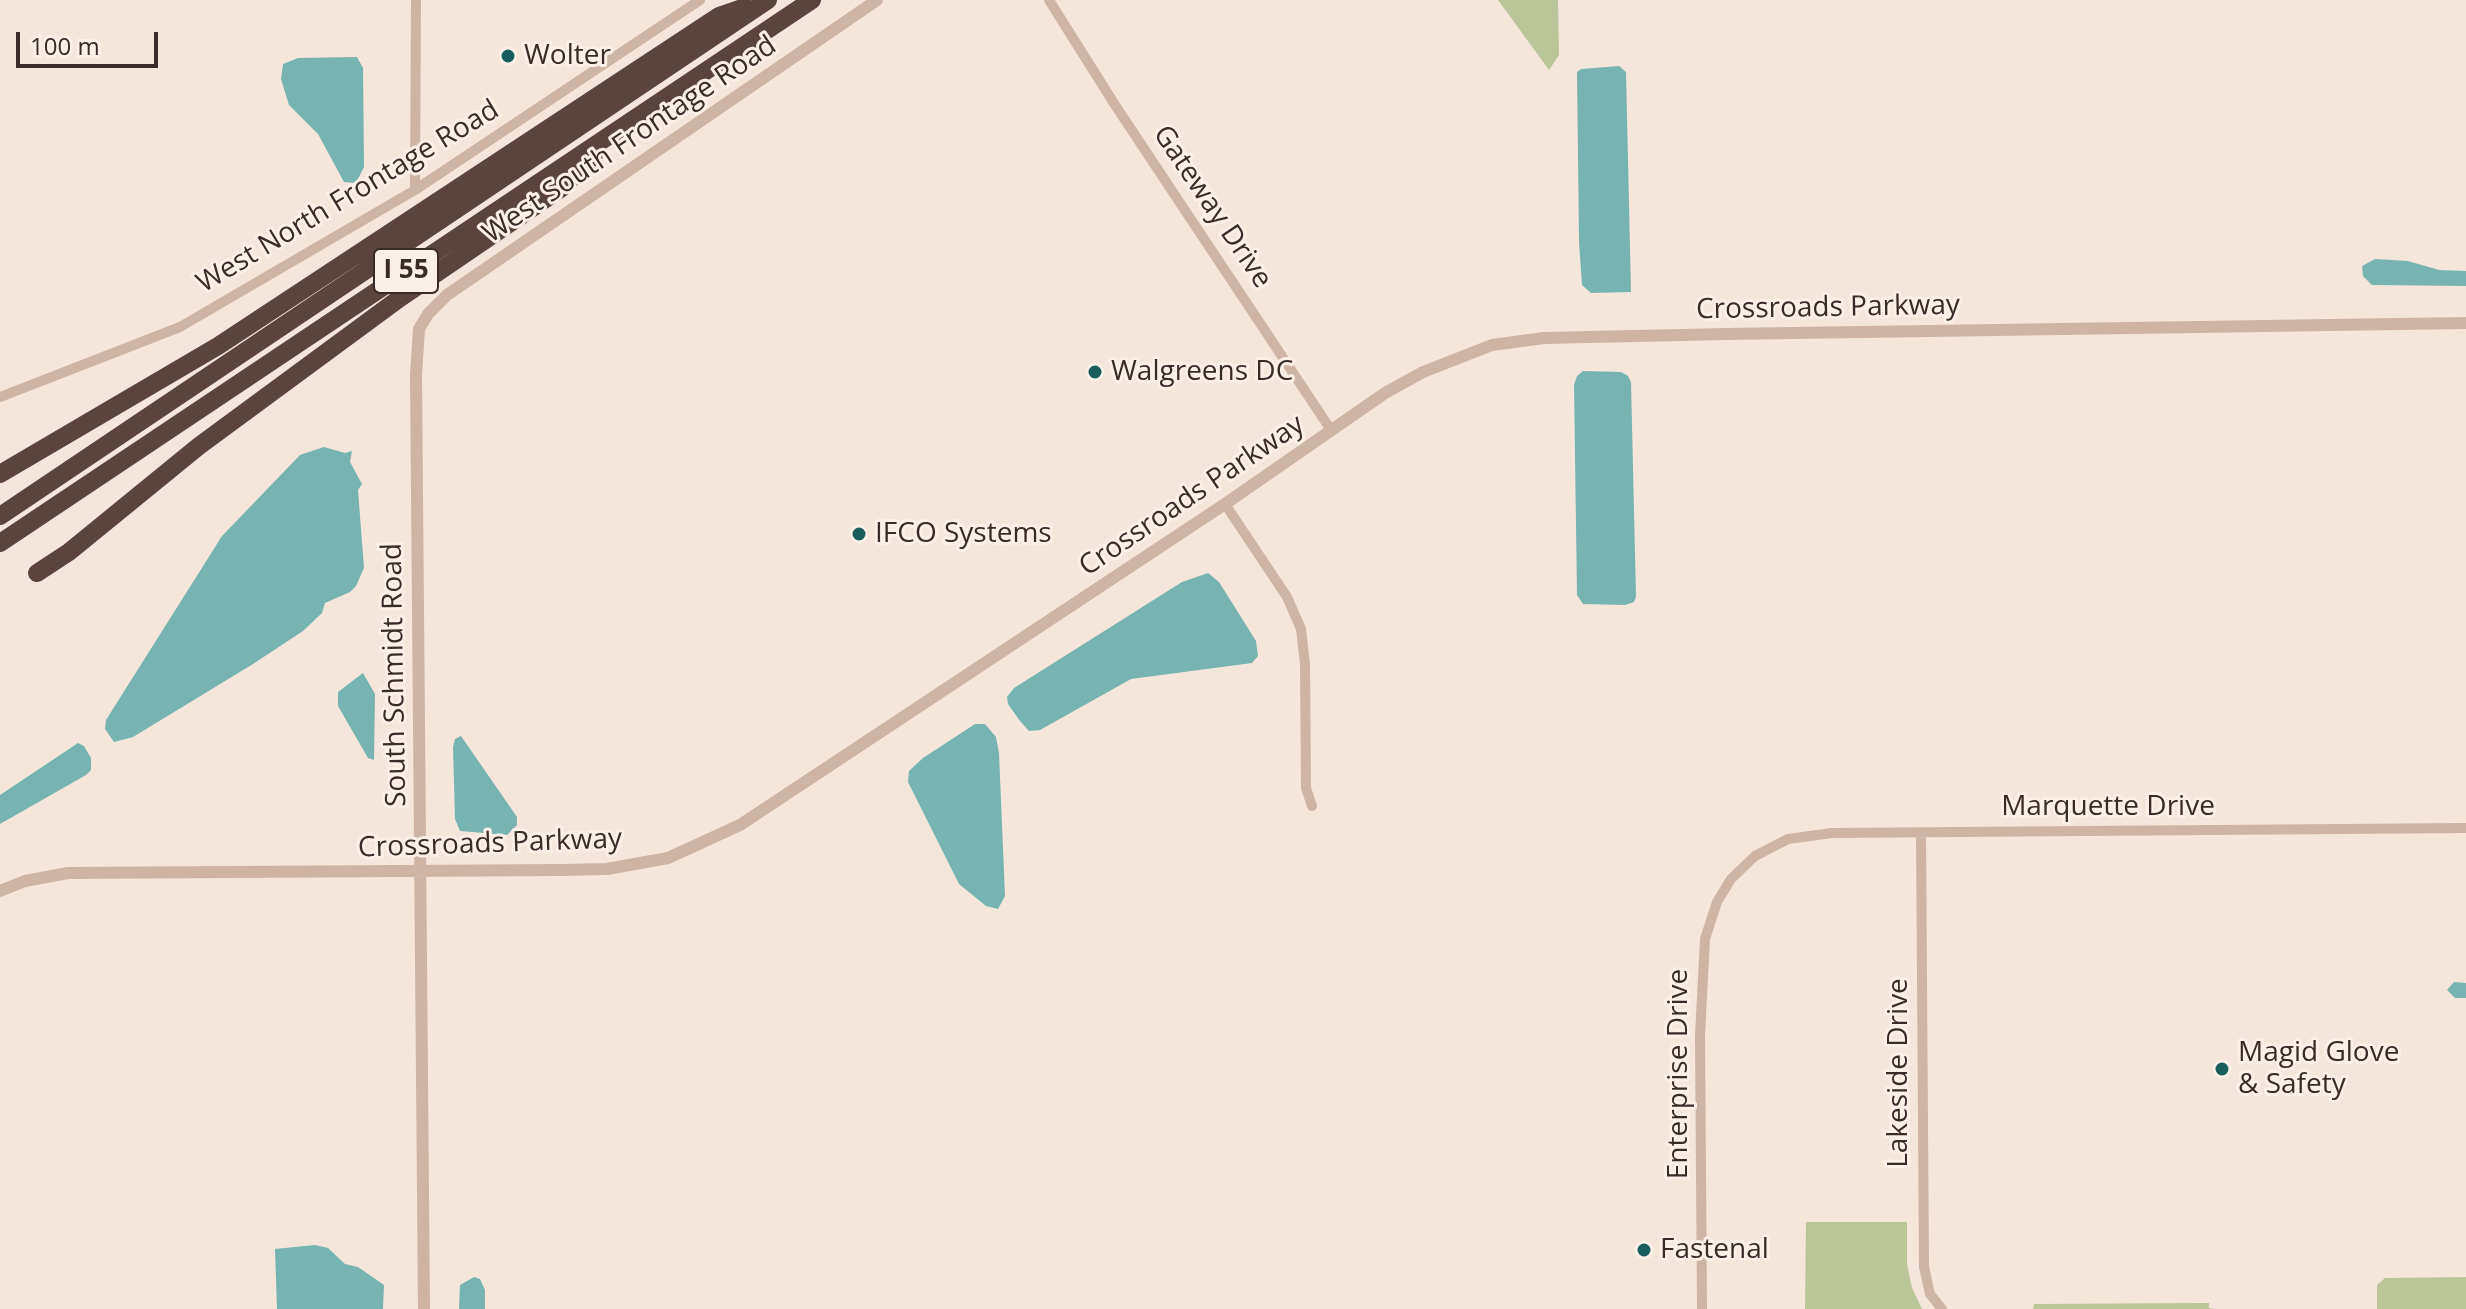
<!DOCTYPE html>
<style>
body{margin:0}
#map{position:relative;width:2466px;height:1309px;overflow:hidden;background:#f4e6db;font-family:"Open Sans",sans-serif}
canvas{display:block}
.scale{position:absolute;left:16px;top:32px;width:142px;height:36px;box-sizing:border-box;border:4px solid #392b27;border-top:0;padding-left:10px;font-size:24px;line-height:28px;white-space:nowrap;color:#392b27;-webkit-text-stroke:6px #fbf0e8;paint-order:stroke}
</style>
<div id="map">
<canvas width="2466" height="1309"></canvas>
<div class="scale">100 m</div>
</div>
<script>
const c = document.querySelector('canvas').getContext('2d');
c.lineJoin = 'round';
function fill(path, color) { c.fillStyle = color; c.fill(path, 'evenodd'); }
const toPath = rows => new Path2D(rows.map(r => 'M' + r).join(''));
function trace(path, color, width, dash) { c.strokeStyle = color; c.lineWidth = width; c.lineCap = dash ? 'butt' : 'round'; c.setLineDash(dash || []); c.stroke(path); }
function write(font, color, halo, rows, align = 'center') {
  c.font = font + ' "Open Sans",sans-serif'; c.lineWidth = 6; c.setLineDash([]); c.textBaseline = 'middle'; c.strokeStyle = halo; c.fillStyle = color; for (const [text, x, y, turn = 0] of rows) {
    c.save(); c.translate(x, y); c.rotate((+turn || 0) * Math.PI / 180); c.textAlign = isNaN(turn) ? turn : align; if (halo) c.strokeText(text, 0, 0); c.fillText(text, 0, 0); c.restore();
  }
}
const green = toPath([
 [1498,0,1558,0,1559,55,1549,70],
 [1806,1222,1907,1222,1907,1264,1912,1288,1922,1309,1805,1309],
 [2466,1277,2466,1309,2377,1309,2377,1285,2385,1278],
 [2209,1303,2209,1308,2215,1309,2033,1309,2034,1304]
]);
const water = toPath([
 [357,57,363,68,364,167,356,183,344,182,318,134,289,105,281,79,283,64,298,58],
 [1619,66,1626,72,1631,292,1591,293,1582,285,1579,242,1577,72,1581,69],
 [2375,259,2408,261,2439,270,2466,271,2466,286,2372,285,2363,276,2362,266],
 [1583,371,1621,372,1628,376,1631,382,1636,597,1634,602,1625,605,1583,604,1577,595,1574,385,1577,376],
 [324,447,345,453,352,451,350,462,362,484,358,490,364,568,356,586,350,592,325,603,322,613,303,631,253,664,133,737,114,742,105,729,106,720,222,536,300,455],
 [1208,573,1219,582,1256,641,1258,656,1252,663,1131,679,1040,730,1029,731,1020,721,1008,704,1007,697,1014,688,1182,582],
 [363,673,375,694,374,760,368,758,338,706,338,692],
 [975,724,985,724,996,737,999,753,1005,896,998,909,986,906,959,884,908,782,909,771,923,758],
 [461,736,517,817,517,825,507,835,460,831,455,819,453,747,455,739],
 [78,743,84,746,91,758,91,770,86,775,0,824,0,795],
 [2454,982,2466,983,2466,998,2455,998,2447,990],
 [315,1245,328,1248,345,1264,358,1267,384,1285,383,1309,277,1309,275,1249],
 [474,1277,480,1279,485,1290,485,1309,459,1309,460,1285]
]);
const minor = toPath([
 [1049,0,1115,105,1331,430],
 [415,190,416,0],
 [0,397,180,327,415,190,700,0],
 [1225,504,1287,597,1301,629,1305,664,1306,788,1312,806],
 [1921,833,1924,1267,1930,1294,1942,1309],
 [1702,1309,1700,1035,1705,939,1717,902,1731,879,1755,856,1788,839,1832,833,2466,828]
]);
const tertiary = toPath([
 [0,891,25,881,68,873,562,870,607,869,668,858,740,825,1225,504,1385,393,1423,372,1492,345,1544,338,1727,334,2466,323],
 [424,1309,416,375,419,329,428,314,447,295,877,0]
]);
const motorway = toPath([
 [0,474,218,346,719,16,745,7],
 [0,516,768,0],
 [0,543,812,0],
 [37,573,69,552,199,446,400,298,563,187,594,155]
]);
const markers = [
 [508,56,8,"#195e5c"],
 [1095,372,8,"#195e5c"],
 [859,534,8,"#195e5c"],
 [2222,1069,8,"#195e5c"],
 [1644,1250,8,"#195e5c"]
];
const shields = [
 [406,271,64]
];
const shieldNames = [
 ["I 55",406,271]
];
const poiNames = [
 ["Wolter",524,56],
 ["Walgreens DC",1111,372],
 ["IFCO Systems",875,534],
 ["Magid Glove",2238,1053],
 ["& Safety",2238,1085],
 ["Fastenal",1660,1250]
];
const streetNames = [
 ["West South Frontage Road",630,140,-34],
 ["West North Frontage Road",348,197,-31],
 ["Gateway Drive",1212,207,56],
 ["Crossroads Parkway",1828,308,-1],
 ["Crossroads Parkway",1192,496,-34],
 ["South Schmidt Road",395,675,-91],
 ["Marquette Drive",2108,807],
 ["Crossroads Parkway",490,844,-2],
 ["Lakeside Drive",1899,1073,-90],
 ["Enterprise Drive",1679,1074,-90]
];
fill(green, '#bac599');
fill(water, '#77b4b1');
trace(minor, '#cdb4a5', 10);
trace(tertiary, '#cdb4a5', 12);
trace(motorway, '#5a443d', 18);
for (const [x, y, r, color] of markers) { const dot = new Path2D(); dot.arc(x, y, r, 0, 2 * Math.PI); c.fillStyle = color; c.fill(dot); trace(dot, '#fbf0e8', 3); }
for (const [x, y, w] of shields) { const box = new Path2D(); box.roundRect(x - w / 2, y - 22, w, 44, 6); c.fillStyle = '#fbf0e8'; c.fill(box); trace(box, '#392b27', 2); }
write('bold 26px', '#392b27', null, shieldNames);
write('28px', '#392b27', '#fbf0e8', poiNames, 'left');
write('28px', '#392b27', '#fbf0e8', streetNames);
</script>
